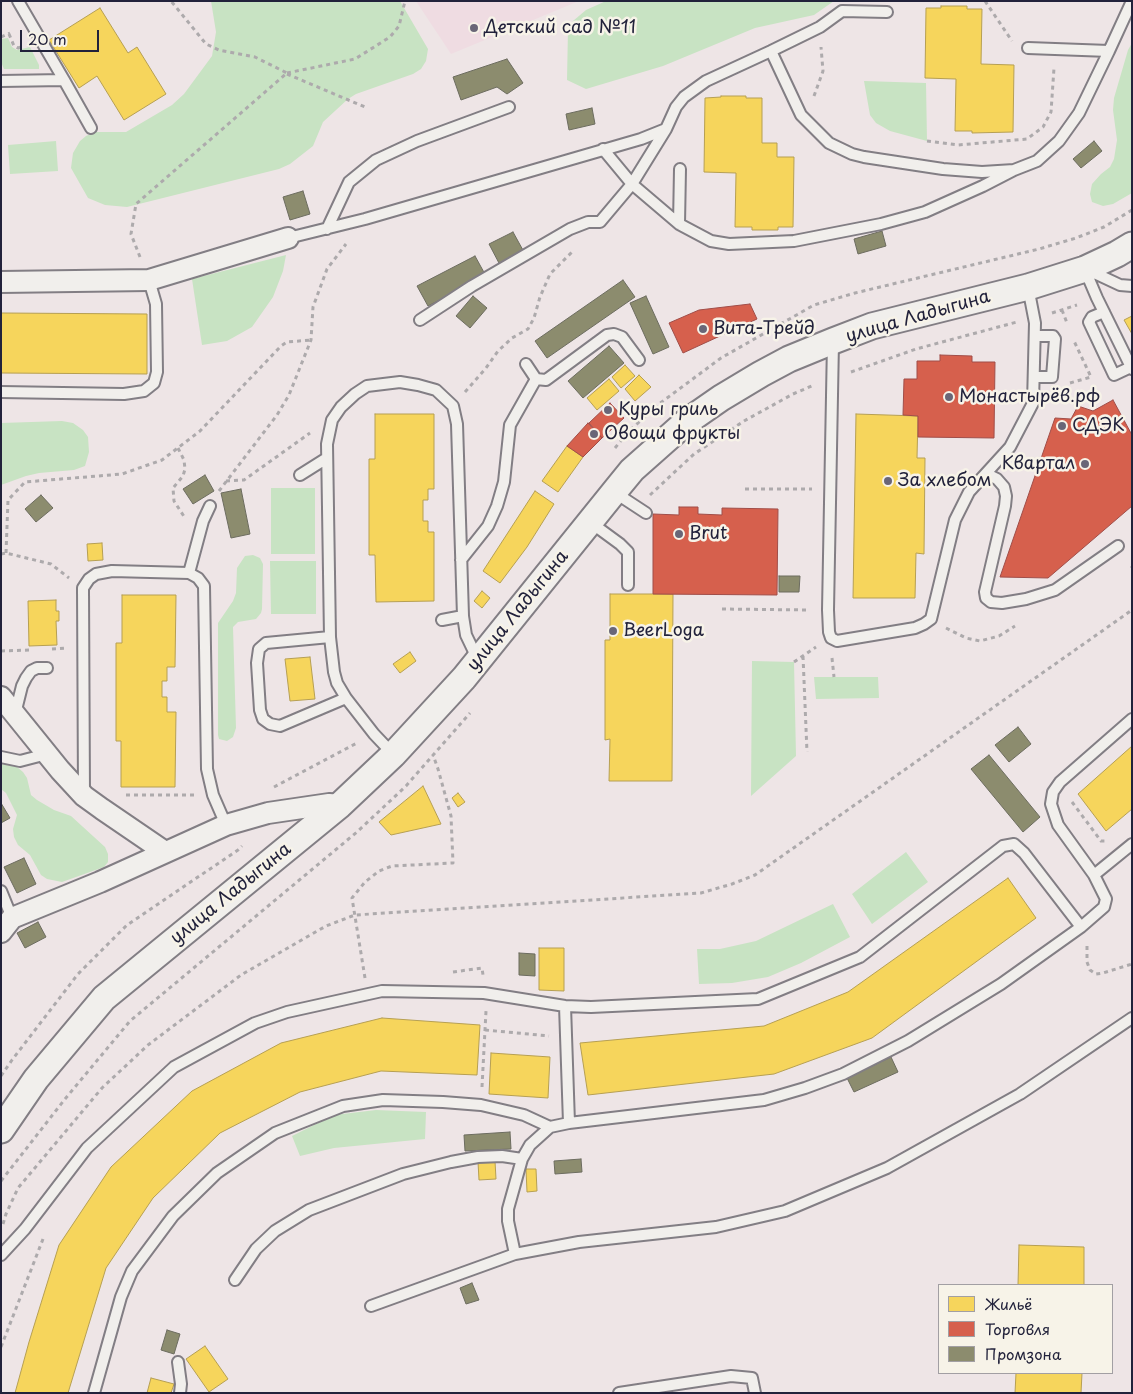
<!DOCTYPE html>
<meta charset="utf-8">
<style>
body{margin:0}
#map{position:relative;width:1133px;height:1394px;overflow:hidden;background:#eee5e6;font-family:"Playpen Sans",sans-serif}
canvas{display:block}
.frame{position:absolute;inset:0;border:2px solid #22223b;pointer-events:none}
.legend{position:absolute;left:938px;top:1284px;width:175px;height:90px;box-sizing:border-box;background:#f7f3e8;border:1px solid #a29fa3;margin:0;padding:6px 9px;list-style:none;font-size:15px;color:#22223b}
.legend li{display:flex;align-items:center;gap:10px;height:25px}
.legend b{width:25px;border:1px solid #a29fa3}
.scale{position:absolute;left:20px;top:30px;width:79px;height:22px;box-sizing:border-box;border:2px solid #22223b;border-top:0;padding-left:6px;font-size:15px;line-height:18px;white-space:nowrap;color:#22223b;-webkit-text-stroke:4px #f7f3e8;paint-order:stroke}
</style>
<div id="map">
<canvas width="1133" height="1394"></canvas>
<div class="frame"></div>
<ul class="legend">
<li><b style="height:14px;background:#f6d55c"></b>Жильё</li>
<li><b style="height:14px;background:#d6604d"></b>Торговля</li>
<li><b style="height:14px;background:#8c8c6e"></b>Промзона</li>
</ul>
<div class="scale">20 m</div>
</div>
<script>
const c = document.querySelector('canvas').getContext('2d');
c.lineJoin = 'round';
function fill(path, color) { c.fillStyle = color; c.fill(path, 'evenodd'); }
const toPath = rows => new Path2D(rows.map(r => 'M' + r).join(''));
function trace(path, color, width, dash) { c.strokeStyle = color; c.lineWidth = width; c.lineCap = dash ? 'butt' : 'round'; c.setLineDash(dash || []); c.stroke(path); }
function write(font, color, halo, rows, align = 'center') {
  c.font = font + ' "Playpen Sans",sans-serif'; c.lineWidth = 5; c.setLineDash([]); c.textBaseline = 'middle'; c.strokeStyle = halo; c.fillStyle = color; for (const [text, x, y, turn = 0] of rows) {
    c.save(); c.translate(x, y); c.rotate((+turn || 0) * Math.PI / 180); c.textAlign = isNaN(turn) ? turn : align; if (halo) c.strokeText(text, 0, 0); c.fillText(text, 0, 0); c.restore();
  }
}
const built = toPath([
 [416,1,579,1,451,54]
]);
const green = toPath([
 [211,1,400,1,428,49,426,61,421,69,413,74,356,94,348,99,323,122,313,146,290,164,279,169,127,207,105,205,88,198,71,168,73,153,80,141,86,136,95,132,126,132,172,105,184,94,212,56,216,32],
 [606,1,834,1,814,15,755,28,663,66,586,89,567,80,568,29,573,21,586,10],
 [8,38,12,47,17,50,30,47,39,65,39,69,4,69,1,62,1,39],
 [1132,43,1132,193,1113,204,1103,206,1092,202,1090,194,1092,184,1101,174,1110,167,1114,159,1117,140,1113,110,1114,98,1128,50],
 [864,81,926,83,927,141,890,131,876,123,870,115],
 [56,141,58,171,10,174,8,145],
 [286,255,283,271,273,297,252,327,227,341,202,345,192,279],
 [62,421,73,423,83,430,88,437,89,452,85,466,74,470,39,473,26,476,1,485,1,423],
 [271,488,315,488,315,554,271,554],
 [253,555,260,558,263,564,262,609,261,613,256,619,238,622,233,627,236,728,233,737,227,741,219,739,218,735,218,623,233,601,236,593,237,568,245,556],
 [270,561,316,561,316,614,271,614],
 [752,661,794,662,796,756,751,796],
 [814,677,878,677,879,698,816,699],
 [1,764,17,767,23,772,27,778,31,795,37,800,54,810,71,816,105,847,108,854,108,862,104,867,62,882,47,879,41,875,30,855,18,845,14,837,13,829,17,815,6,793,1,789],
 [906,852,928,882,872,924,852,894],
 [833,904,850,937,801,963,768,977,732,983,699,984,697,949,720,949,756,941],
 [376,1110,426,1112,425,1139,334,1148,300,1156,292,1136,334,1115]
]);
const homes = toPath([
 [941,6,967,6,967,9,982,9,981,64,1014,65,1013,132,972,133,972,131,955,131,956,79,925,78,926,8,941,8,941,6],
 [100,8,128,53,137,47,166,94,124,120,97,76,79,88,49,40,100,8],
 [721,96,746,96,746,98,762,98,762,143,777,143,777,157,794,157,793,227,778,227,778,230,752,230,752,227,735,227,736,173,704,172,705,98,721,97,721,96],
 [1,313,147,314,147,374,1,373,1,313],
 [1132,316,1132,334,1124,320,1132,316],
 [625,365,635,376,621,388,612,377,625,365],
 [639,375,651,387,635,401,625,389,639,375],
 [609,379,619,391,597,410,587,398,609,379],
 [375,414,434,414,434,489,428,489,428,500,423,500,423,521,428,521,428,532,434,532,434,601,376,602,375,555,369,555,369,459,375,459,375,414],
 [856,414,918,416,917,458,925,458,924,554,916,553,915,598,853,598,856,414],
 [567,446,583,457,558,492,542,481,567,446],
 [535,491,554,504,527,547,500,583,483,571,535,491],
 [102,543,103,560,88,561,87,544,102,543],
 [482,591,490,598,482,608,474,601,482,591],
 [610,594,673,594,672,781,609,781,610,739,605,740,605,640,610,640,610,594],
 [122,595,176,595,175,667,167,667,167,681,162,681,162,697,167,697,167,712,176,712,175,787,121,787,121,741,116,741,116,643,122,643,122,595],
 [56,600,56,611,59,611,59,621,56,621,57,645,29,646,28,601,56,600],
 [410,652,416,661,400,673,393,664,410,652],
 [310,657,315,699,290,701,285,659,310,657],
 [1132,746,1132,809,1106,831,1078,794,1132,746],
 [423,786,441,824,391,835,379,822,423,786],
 [458,793,465,802,458,807,452,798,458,793],
 [1008,878,1036,918,872,1038,774,1074,588,1095,580,1043,764,1026,848,992,1008,878],
 [539,948,564,948,564,991,539,990,539,948],
 [382,1018,480,1025,477,1075,381,1071,300,1092,220,1133,153,1198,106,1268,68,1393,15,1393,29,1342,59,1245,111,1167,192,1091,281,1043,382,1018],
 [491,1053,550,1057,548,1098,489,1094,491,1053],
 [495,1161,496,1179,479,1180,478,1162,495,1161],
 [526,1169,536,1169,537,1191,527,1192,526,1169],
 [1019,1245,1084,1247,1084,1285,1018,1285,1019,1245],
 [205,1346,228,1379,209,1392,186,1359,205,1346],
 [1016,1373,1082,1373,1081,1393,1015,1393,1016,1373],
 [151,1378,174,1384,171,1393,147,1393,151,1378]
]);
const shops = toPath([
 [750,304,757,319,683,353,669,323,699,310,750,304],
 [940,355,972,356,972,362,995,362,994,438,918,437,918,416,903,415,904,379,917,379,917,361,940,361,940,355],
 [1113,400,1132,435,1132,506,1048,578,1000,577,1055,418,1071,419,1078,406,1093,411,1113,400],
 [610,403,624,418,602,438,589,423,610,403],
 [588,423,602,438,583,457,567,446,588,423],
 [679,507,698,507,698,514,722,515,722,508,778,509,777,595,653,594,653,514,679,515,679,507]
]);
const industry = toPath([
 [507,59,523,83,507,94,497,87,461,100,453,77,507,59],
 [592,108,595,124,569,130,566,114,592,108],
 [1094,141,1102,151,1081,168,1073,159,1094,141],
 [303,191,310,214,290,220,283,197,303,191],
 [882,231,886,246,858,254,854,239,882,231],
 [513,232,524,252,500,265,489,244,513,232],
 [475,256,486,276,428,306,417,286,475,256],
 [623,280,635,297,547,358,535,341,623,280],
 [473,296,487,308,470,328,456,316,473,296],
 [646,296,669,347,653,354,630,303,646,296],
 [609,346,624,363,583,398,568,381,609,346],
 [205,475,214,491,193,504,183,489,205,475],
 [241,489,250,534,231,538,221,493,241,489],
 [41,495,53,508,36,522,25,509,41,495],
 [779,576,800,576,799,592,779,592,779,576],
 [1018,727,1031,744,1009,762,995,745,1018,727],
 [989,755,1040,817,1023,832,971,769,989,755],
 [1,803,10,818,1,823,1,803],
 [24,858,36,884,17,893,4,867,24,858],
 [38,922,46,937,25,948,17,933,38,922],
 [519,953,535,954,535,976,519,975,519,953],
 [891,1057,898,1072,854,1092,847,1078,891,1057],
 [510,1132,511,1149,465,1151,464,1135,510,1132],
 [581,1159,582,1172,555,1174,554,1161,581,1159],
 [472,1283,479,1300,466,1304,460,1288,472,1283],
 [167,1330,180,1334,174,1354,161,1350,167,1330]
]);
const path = toPath([
 [985,1,1012,41],
 [9,34,14,46,18,48,23,46],
 [1,37,10,33],
 [287,73,355,59,390,37,399,26,405,1],
 [287,74,365,107],
 [814,96,823,71,821,47],
 [927,141,958,145,1027,139,1043,127,1051,112,1054,68],
 [140,257,131,234,136,204,287,73,255,57,219,50,206,44,171,1],
 [1062,310,1067,323],
 [1052,313,1077,305],
 [851,372,916,349,1017,322],
 [1070,383,1091,377,1074,341],
 [465,392,486,368,498,351,512,338,528,329,534,318,540,297,550,274,574,250],
 [178,448,184,460,185,469,183,476,173,488,174,501,185,518],
 [615,448,628,432,659,404,721,358,814,305,855,293,1039,249,1076,238,1104,227,1132,210],
 [226,481,244,480,310,433],
 [745,489,812,489],
 [219,491,277,415,289,395,311,340,313,307,327,269,346,244],
 [650,495,694,454,744,421,793,394,814,385],
 [6,553,8,500,25,482,122,474,162,460,200,431,281,346,287,342,311,340],
 [1,554,6,553,51,564,69,578],
 [1132,566,1132,568],
 [722,609,810,610],
 [946,628,966,638,980,641,999,636,1015,626],
 [52,649,66,648],
 [1,651,31,650],
 [803,656,807,752],
 [832,658,834,677],
 [794,662,816,647],
 [274,787,357,743],
 [126,795,194,795],
 [1072,802,1101,841,1106,841],
 [1087,946,1087,962,1090,970,1096,974,1103,973,1132,964],
 [453,972,482,968,483,975],
 [365,978,352,898,365,882,379,871,392,866,453,863,451,816,438,769,433,755],
 [485,1030,549,1036],
 [1,1076,12,1060,78,974,127,925,238,850,242,846],
 [482,1087,486,1011],
 [1,1181,65,1099,130,1021,357,832,406,786,470,713],
 [3,1224,6,1214,18,1188,102,1088,148,1045,241,975,326,926,355,915,701,893,732,884,755,875,1132,610],
 [1,1347,43,1239]
]);
const service = toPath([
 [1028,48,1109,51,1132,1],
 [771,51,801,115,829,143,852,154,864,157,943,169,982,172,1014,170,1037,161,1059,141,1079,113,1109,51],
 [64,80,91,128],
 [1,81,64,80,18,1],
 [603,149,632,184,679,224,711,241,729,244,794,241,881,224,925,212,983,186,1014,170],
 [679,224,680,169],
 [327,229,349,182,376,160,417,141,509,107],
 [288,238,365,219,641,139,666,129,676,107,684,97,706,81,771,51,820,27,842,11,887,12],
 [1085,270,1097,298,1132,369],
 [1088,270,1120,285,1132,286],
 [1104,312,1092,317,1089,322,1114,375,1131,367],
 [420,320,472,286,570,229,588,222,600,222,632,184,666,129],
 [833,342,828,610,829,632,831,638,837,641,915,628,924,624,931,619,955,520,969,492,1010,447,1033,403,1035,323,1028,287],
 [526,364,536,379,546,380,607,335,614,334,622,337,639,360],
 [1034,377,1052,377,1055,339,1053,336,1036,336],
 [1,392,124,394,144,391,154,383,157,372,156,304,149,280],
 [987,474,997,479,1004,487,1006,496,1005,506,985,592,986,598,991,602,1002,603,1026,599,1055,590,1118,546],
 [300,475,327,458],
 [614,492,646,513],
 [590,522,620,544,628,552,628,585],
 [461,560,488,526,497,506,504,482,510,425,536,379],
 [189,573,203,521,210,506],
 [442,620,463,616],
 [330,637,266,643,259,649,257,663,260,710,263,719,270,724,280,726,346,698],
 [15,714,22,686,26,678,31,671,37,668,47,668],
 [393,754,374,734,346,698,337,683,334,672,330,637,327,444,332,420,341,407,355,394,367,386,400,382,418,385,436,390,453,406,457,424,463,616,466,635,478,660],
 [1,757,20,761,47,754],
 [84,794,83,588,89,579,96,574,112,571,189,573,198,578,204,586,207,769,213,795,226,825],
 [1094,875,1132,844],
 [1,891,12,918],
 [565,1006,569,1123,764,1100,805,1088,843,1074,908,1041,1001,984,1081,927,1104,907,1106,899,1094,875,1058,825,1051,804,1053,792,1060,782,1132,719],
 [515,1254,508,1221,508,1209,522,1159,530,1145,550,1127,569,1123],
 [1,1255,25,1229,87,1148,174,1067,255,1023,287,1012,382,991,484,993,565,1006,591,1007,758,999,860,957,1003,846,1014,844,1024,853,1081,927],
 [235,1280,256,1249,275,1231,309,1210,403,1174,451,1162,478,1157,502,1156,522,1159],
 [371,1306,515,1254,579,1242,716,1227,785,1211,887,1168,1020,1094,1132,1018],
 [178,1362,181,1384,180,1393],
 [94,1393,121,1297,132,1271,173,1216,217,1173,275,1133,343,1106,383,1100,443,1102,481,1105,524,1115,550,1127],
 [619,1393,731,1376,752,1378,755,1393]
]);
const minor = toPath([
 [1,282,149,280,288,238],
 [1,697,60,770,84,796,102,809,165,852],
 [1,932,12,918,100,882,226,825,268,813,329,804,340,805]
]);
const tertiary = toPath([
 [1,1130,36,1079,104,998,340,805,393,755,464,678,614,492,632,470,685,423,721,398,761,374,789,359,833,341,872,326,1028,287,1085,269,1117,254,1132,245]
]);
const markers = [
 [474,28,5,"#696677"],
 [703,329,5,"#696677"],
 [949,397,5,"#696677"],
 [608,410,5,"#696677"],
 [1062,426,5,"#696677"],
 [594,434,5,"#696677"],
 [1085,464,5,"#696677"],
 [888,481,5,"#696677"],
 [679,534,5,"#696677"],
 [613,631,5,"#696677"]
];
const poiNames = [
 ["Детский сад №11",484,28],
 ["Вита-Трейд",713,329],
 ["Монастырёв.рф",959,397],
 ["Куры гриль",618,410],
 ["СДЭК",1072,426],
 ["Овощи фрукты",604,434],
 ["Квартал",1075,464,"right"],
 ["За хлебом",898,481],
 ["Brut",689,534],
 ["BeerLoga",623,631]
];
const streetNames = [
 ["улица Ладыгина",918,317,-16],
 ["улица Ладыгина",518,611,-51],
 ["улица Ладыгина",231,894,-39]
];
fill(built, '#efdce2');
fill(green, '#c8e3c3');
fill(homes, '#f6d55c');
trace(homes, '#b69f52', 1);
fill(shops, '#d6604d');
trace(shops, '#a04d48', 1);
fill(industry, '#8c8c6e');
trace(industry, '#6c6c5f', 1);
trace(service, '#827e84', 14);
trace(minor, '#827e84', 24);
trace(tertiary, '#827e84', 29);
trace(path, '#adaaac', 3, [4, 4]);
trace(service, '#f1efec', 10);
trace(minor, '#f1efec', 20);
trace(tertiary, '#f1efec', 25);
for (const [x, y, r, color] of markers) { const dot = new Path2D(); dot.arc(x, y, r, 0, 2 * Math.PI); c.fillStyle = color; c.fill(dot); trace(dot, '#f7f3e8', 2); }
write('18px', '#22223b', '#f7f3e8', poiNames, 'left');
write('18px', '#22223b', '#f7f3e8', streetNames);
</script>
